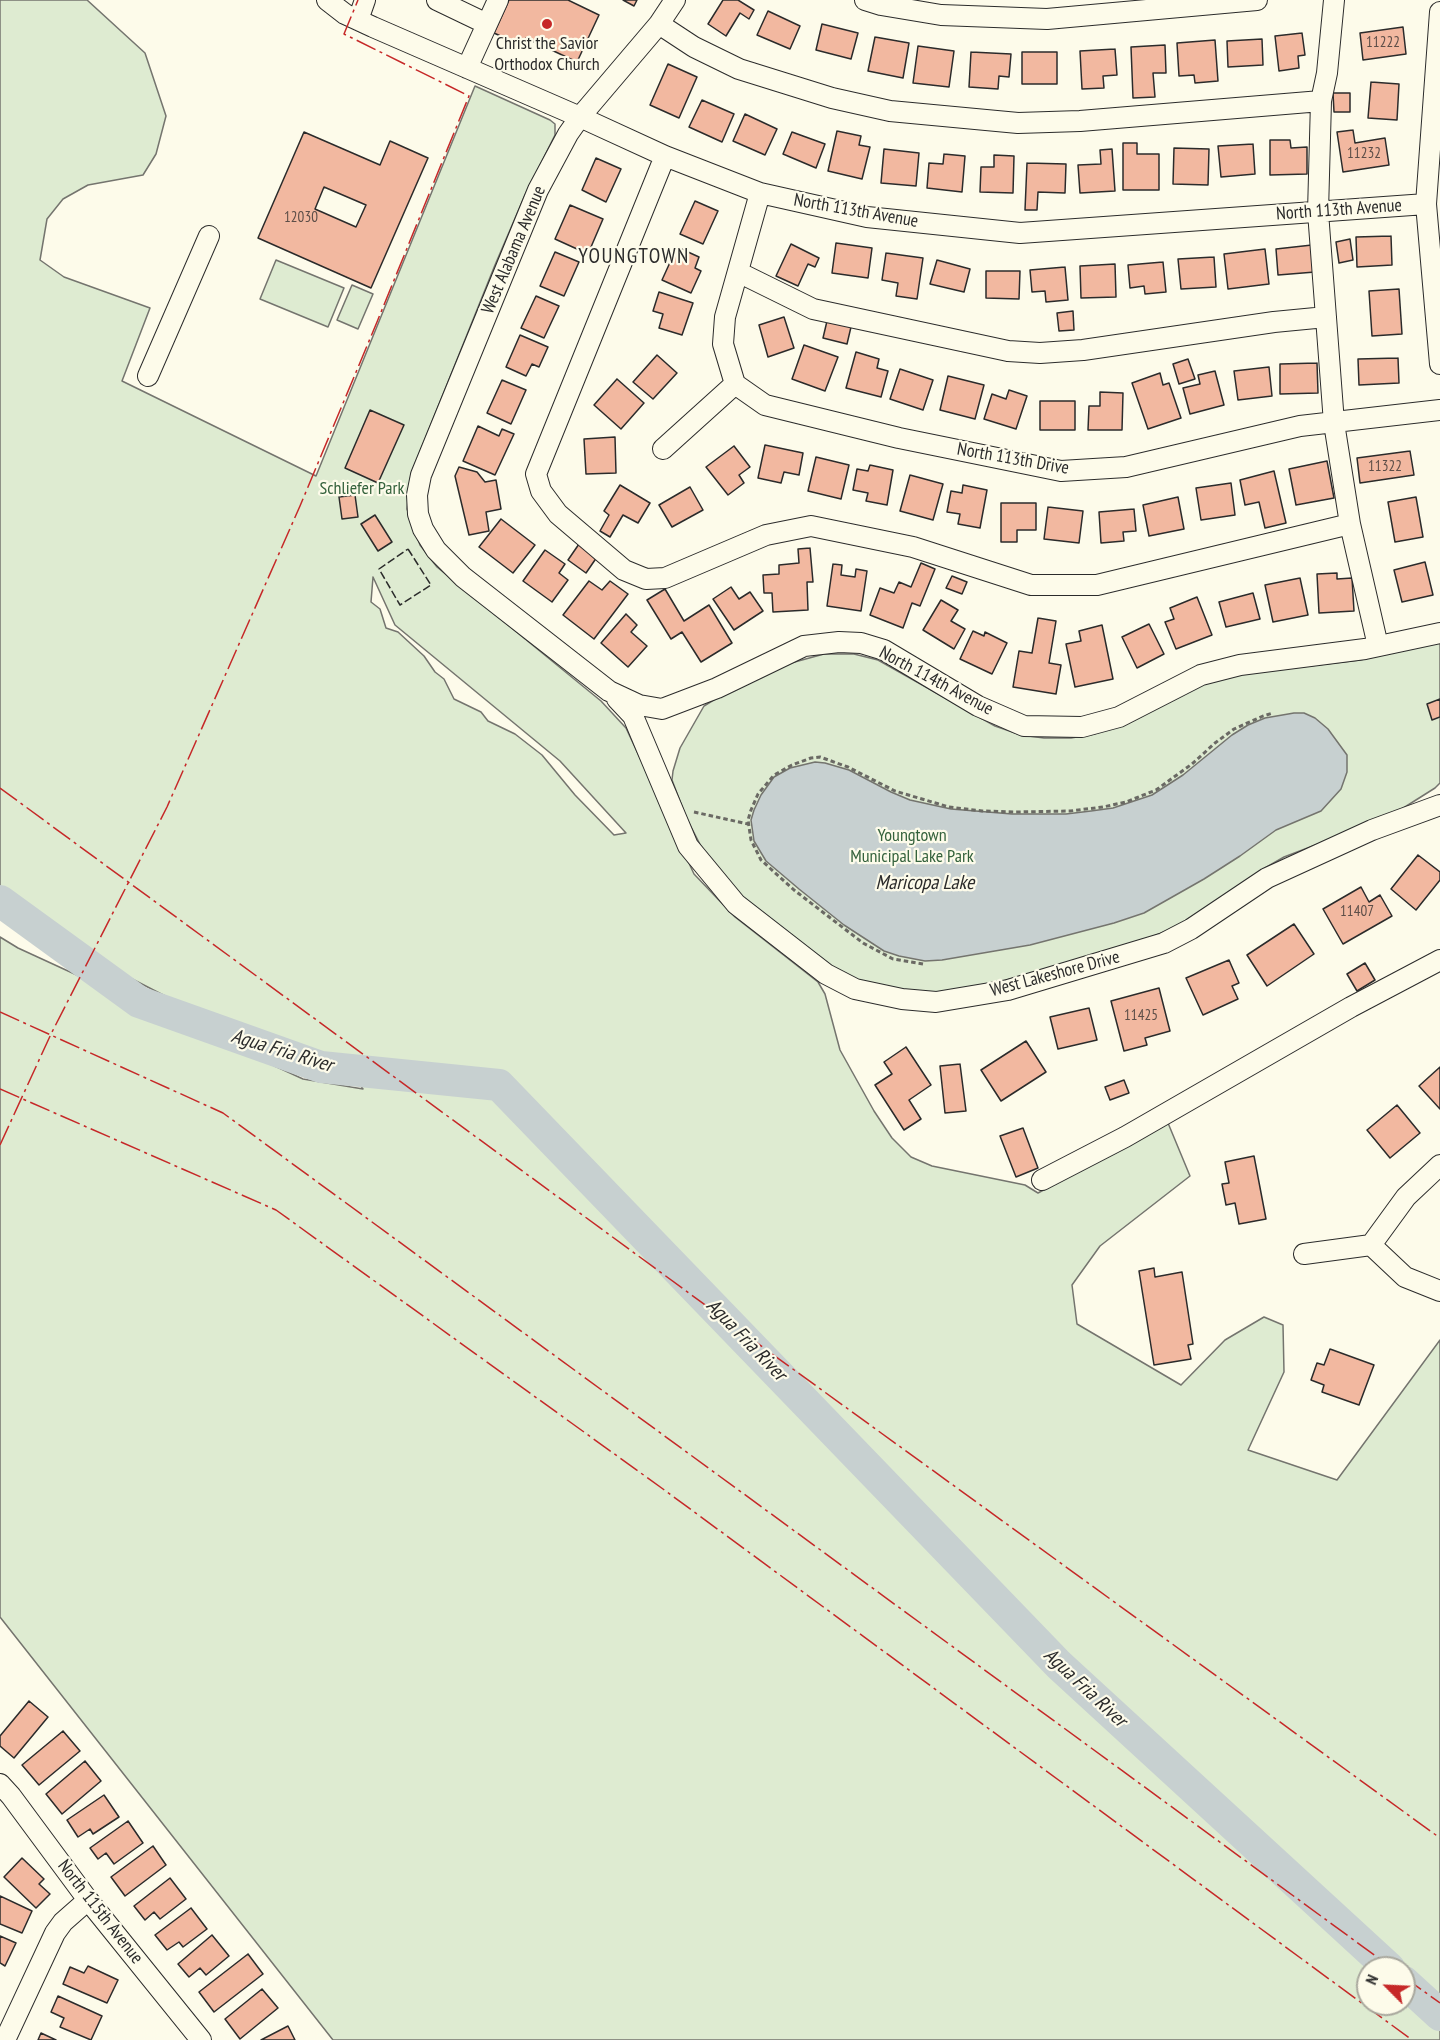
<!DOCTYPE html>
<style>
body{margin:0}
#map{position:relative;width:1440px;height:2040px;overflow:hidden;background:#fdfbea;font-family:"PT Sans Narrow",sans-serif}
canvas{display:block}
.north{position:absolute;left:1356px;top:1956px;width:60px;height:60px;box-sizing:border-box;background:#fdfbea;border:2px solid #a9a89e;border-radius:50%;rotate:294deg;font-size:16px;font-weight:700;line-height:24px;text-align:center;color:#2b2b2b}
.north::after{content:'';display:block;margin:auto;width:21px;height:27px;background:#c62828;clip-path:polygon(50% 0,100% 100%,50% 72%,0 100%)}
</style>
<div id="map">
<canvas width="1440" height="2040"></canvas>
<div class="north">N</div>
</div>
<script>
const c = document.querySelector('canvas').getContext('2d');
c.lineJoin = 'round';
function fill(path, color) { c.fillStyle = color; c.fill(path, 'evenodd'); }
const toPath = rows => new Path2D(rows.map(r => 'M' + r).join(''));
function trace(path, color, width, dash) { c.strokeStyle = color; c.lineWidth = width; c.lineCap = dash ? 'butt' : 'round'; c.setLineDash(dash || []); c.stroke(path); }
function write(font, color, halo, rows, align = 'center') {
  c.font = font + ' "PT Sans Narrow",sans-serif'; c.lineWidth = 4.5; c.setLineDash([]); c.textBaseline = 'middle'; c.strokeStyle = halo; c.fillStyle = color; for (const [text, x, y, turn = 0] of rows) {
    c.save(); c.translate(x, y); c.rotate((+turn || 0) * Math.PI / 180); c.textAlign = isNaN(turn) ? turn : align; if (halo) c.strokeText(text, 0, 0); c.fillText(text, 0, 0); c.restore();
  }
}
const green = toPath([
 [0,0,87,0,145,53,166,116,156,154,143,175,88,185,63,199,47,219,40,260,64,277,150,308,122,381,316,476,475,86,550,120,555,124,555,135,525,195,495,265,411,474,407,509,420,545,437,567,601,701,626,728,694,874,735,917,818,982,825,994,840,1050,874,1111,892,1138,911,1157,932,1166,1025,1185,1038,1193,1168,1123,1190,1176,1100,1246,1072,1285,1077,1324,1181,1385,1225,1340,1264,1317,1283,1325,1284,1372,1248,1450,1337,1480,1440,1340,1440,2040,333,2040,0,1617,0,937,18,948,303,1079,363,1089,347,1066,169,998,10,916,0,904,0,0],
 [373,577,395,625,560,761,626,833,614,835,575,795,542,755,515,734,488,721,481,712,454,699,444,679,435,672,424,656,398,632,386,628,380,609,371,602,373,577],
 [1368,1968,1404,1968,1404,2004,1368,2004,1368,1968],
 [276,260,344,288,328,327,260,299,276,260],
 [352,285,373,294,358,329,337,320,352,285],
 [1440,642,1440,783,1435,788,1389,817,1284,857,1265,868,1186,923,1154,936,1096,956,999,982,933,993,876,988,836,972,740,895,708,860,686,817,672,780,673,771,680,748,704,706,730,690,791,663,824,654,854,654,878,660,995,726,1021,735,1044,738,1071,738,1094,734,1116,726,1203,684,1232,675,1360,660,1440,642]
]);
const water = toPath([
 [1294,713,1304,713,1315,718,1328,729,1347,755,1347,772,1341,789,1321,811,1276,830,1240,856,1204,879,1144,913,1114,923,1030,945,942,960,925,961,899,956,884,951,844,925,799,889,766,861,754,841,751,820,754,810,761,795,774,777,790,768,815,762,825,763,849,770,891,792,910,800,951,809,1012,814,1066,814,1091,811,1113,808,1152,795,1183,775,1232,735,1248,725,1265,718,1294,713]
]);
const river = toPath([
 [0,901,139,1002,321,1067,499,1085,1059,1665,1389,1968],
 [1404,1982,1440,2015]
]);
const building = toPath([
 [509,0,568,0,599,15,577,62,526,38,522,46,494,33,509,0],
 [623,0,637,0,634,6,623,0],
 [723,0,738,0,754,10,749,19,740,13,726,36,708,24,723,0],
 [768,11,800,26,790,49,757,35,768,11],
 [822,24,858,33,851,59,816,50,822,24],
 [1403,27,1406,54,1363,60,1360,33,1403,27],
 [1302,33,1305,55,1298,56,1299,68,1279,71,1275,36,1302,33],
 [875,37,909,43,903,78,868,71,875,37],
 [1262,39,1263,65,1228,67,1227,41,1262,39],
 [1215,40,1218,81,1195,83,1194,75,1179,76,1177,43,1215,40],
 [1165,45,1166,73,1153,73,1155,97,1133,98,1131,47,1165,45],
 [918,46,954,51,949,87,913,83,918,46],
 [1115,49,1117,75,1103,76,1104,88,1082,89,1080,51,1115,49],
 [971,52,1011,54,1009,77,999,76,998,89,969,87,971,52],
 [1022,52,1057,52,1057,84,1022,84,1022,52],
 [668,64,697,77,679,118,650,105,668,64],
 [1371,82,1399,84,1397,120,1368,118,1371,82],
 [1333,93,1350,93,1350,112,1334,112,1333,93],
 [702,100,734,114,722,142,689,127,702,100],
 [745,114,777,129,765,155,733,141,745,114],
 [1353,130,1355,143,1385,138,1389,165,1343,172,1337,132,1353,130],
 [837,131,861,136,859,145,870,147,862,179,828,171,837,131],
 [304,132,380,165,390,141,428,158,371,288,258,238,304,132],
 [324,187,366,205,356,227,315,209,324,187],
 [792,132,825,144,816,168,783,154,792,132],
 [1270,140,1290,140,1291,148,1307,147,1307,174,1270,175,1270,140],
 [1123,143,1137,143,1137,154,1159,154,1159,190,1123,190,1123,143],
 [1253,144,1255,174,1221,177,1218,146,1253,144],
 [1174,148,1209,149,1208,185,1173,184,1174,148],
 [884,149,919,153,916,186,881,183,884,149],
 [1112,149,1115,191,1080,193,1078,165,1101,164,1100,150,1112,149],
 [944,154,965,156,962,192,927,188,929,163,943,164,944,154],
 [994,155,1014,156,1013,193,980,192,981,167,994,167,994,155],
 [596,158,621,169,606,202,582,190,596,158],
 [1027,163,1066,164,1065,193,1038,192,1037,210,1025,210,1027,163],
 [695,201,718,211,703,244,680,234,695,201],
 [570,205,603,219,588,254,555,239,570,205],
 [1391,236,1392,265,1357,267,1356,237,1391,236],
 [1350,239,1353,260,1339,263,1336,242,1350,239],
 [836,243,872,248,868,278,832,273,836,243],
 [791,244,819,258,815,267,808,264,798,286,776,276,791,244],
 [1312,245,1315,272,1278,275,1276,249,1312,245],
 [677,247,699,257,695,268,701,271,691,293,662,280,677,247],
 [1265,249,1269,284,1228,289,1224,254,1265,249],
 [555,252,579,262,564,296,540,286,555,252],
 [886,253,923,258,917,299,896,296,898,283,882,280,886,253],
 [1214,257,1216,287,1181,289,1178,259,1214,257],
 [937,260,970,269,964,292,930,284,937,260],
 [1163,262,1166,292,1145,294,1144,286,1130,288,1128,265,1163,262],
 [1115,264,1116,297,1081,298,1080,266,1115,264],
 [1065,267,1068,300,1046,302,1045,291,1032,292,1030,270,1065,267],
 [986,271,1020,271,1019,299,986,298,986,271],
 [1399,289,1402,334,1372,336,1369,291,1399,289],
 [659,292,693,303,682,335,659,328,663,314,653,311,659,292],
 [536,296,559,306,544,338,521,328,536,296],
 [1073,311,1074,330,1059,331,1057,313,1073,311],
 [784,317,794,348,768,357,759,325,784,317],
 [827,321,851,327,847,344,823,338,827,321],
 [520,335,548,347,539,367,532,364,526,376,506,367,520,335],
 [804,345,838,357,825,391,792,379,804,345],
 [856,352,879,359,877,368,888,371,881,397,846,388,856,352],
 [657,355,677,373,653,399,633,382,657,355],
 [1398,358,1399,383,1359,385,1358,359,1398,358],
 [1188,359,1195,379,1179,384,1173,364,1188,359],
 [1317,363,1318,393,1280,394,1280,364,1317,363],
 [1269,367,1272,396,1238,400,1234,371,1269,367],
 [900,369,933,380,923,410,890,399,900,369],
 [1215,371,1224,405,1190,414,1183,388,1200,384,1198,375,1215,371],
 [1160,373,1163,385,1169,383,1181,418,1148,429,1132,383,1160,373],
 [948,376,984,385,975,419,940,410,948,376],
 [617,379,644,403,621,429,594,405,617,379],
 [502,380,526,390,511,424,487,413,502,380],
 [1009,390,1027,396,1016,429,984,419,992,394,1006,399,1009,390],
 [1100,392,1123,393,1122,430,1088,430,1089,406,1100,406,1100,392],
 [1040,401,1075,401,1075,430,1040,430,1040,401],
 [370,410,404,425,378,483,345,468,370,410],
 [478,426,499,436,502,429,514,434,495,475,463,461,478,426],
 [615,437,616,473,586,474,584,439,615,437],
 [765,445,803,453,799,475,784,472,781,483,758,478,765,445],
 [734,446,750,467,739,475,744,483,728,495,706,467,734,446],
 [1410,451,1414,475,1360,483,1357,458,1410,451],
 [816,457,849,465,841,499,808,491,816,457],
 [1327,461,1334,498,1296,505,1289,469,1327,461],
 [870,465,893,470,887,505,866,501,868,493,853,490,857,469,868,471,870,465],
 [459,467,477,472,485,482,496,480,501,509,486,512,489,531,469,535,455,476,459,467],
 [1274,471,1286,523,1265,528,1259,502,1245,505,1240,480,1274,471],
 [910,475,943,484,933,520,900,511,910,475],
 [1231,483,1235,515,1201,520,1196,488,1231,483],
 [620,485,650,503,638,523,623,515,610,537,600,531,609,515,604,511,620,485],
 [963,485,987,490,980,528,958,524,960,514,947,512,951,491,962,493,963,485],
 [690,487,703,510,672,527,659,505,690,487],
 [355,495,358,517,342,519,339,497,355,495],
 [1178,497,1184,529,1149,536,1143,505,1178,497],
 [1416,497,1423,537,1395,542,1388,502,1416,497],
 [1001,503,1036,503,1036,530,1017,530,1017,542,1001,542,1001,503],
 [1048,507,1083,511,1079,543,1044,539,1048,507],
 [1134,509,1136,531,1123,532,1124,541,1101,543,1099,512,1134,509],
 [375,515,392,542,378,551,361,524,375,515],
 [501,519,535,545,513,573,479,547,501,519],
 [579,544,597,557,586,573,568,560,579,544],
 [810,548,813,582,807,582,808,610,773,612,772,593,764,593,763,575,779,574,779,565,799,563,798,549,810,548],
 [545,550,565,564,559,573,568,580,552,602,523,581,545,550],
 [1425,562,1433,595,1402,602,1394,570,1425,562],
 [921,563,935,569,920,606,912,603,903,628,870,615,880,588,894,593,899,582,911,587,921,563],
 [833,564,842,565,841,575,855,577,856,569,867,571,861,611,827,606,833,564],
 [1337,573,1337,579,1352,578,1354,611,1319,613,1317,574,1337,573],
 [952,576,967,582,962,594,946,588,952,576],
 [1300,578,1308,615,1273,622,1265,585,1300,578],
 [589,581,602,590,610,581,628,594,594,639,563,615,589,581],
 [731,587,739,599,750,592,763,611,734,630,713,599,731,587],
 [665,589,684,621,709,605,732,643,701,662,682,632,671,639,647,600,665,589],
 [1253,593,1260,619,1226,627,1219,602,1253,593],
 [1197,597,1212,635,1176,649,1165,622,1174,619,1170,608,1197,597],
 [941,600,958,610,951,621,965,629,954,649,923,630,941,600],
 [626,614,637,625,631,632,647,646,628,667,601,643,626,614],
 [1038,618,1056,621,1049,663,1061,665,1056,694,1013,687,1019,651,1032,653,1038,618],
 [1149,624,1164,654,1137,668,1122,637,1149,624],
 [1102,625,1113,679,1075,687,1066,644,1081,641,1079,631,1102,625],
 [973,631,984,636,985,632,1007,643,992,674,960,659,973,631],
 [1440,699,1440,717,1432,720,1427,704,1440,699],
 [1418,855,1440,872,1440,880,1416,910,1391,889,1418,855],
 [1361,887,1369,902,1380,895,1392,916,1343,944,1323,909,1361,887],
 [1294,924,1314,954,1267,986,1247,955,1294,924],
 [1229,960,1239,983,1232,986,1238,999,1203,1015,1186,978,1229,960],
 [1365,963,1375,980,1357,991,1347,974,1365,963],
 [1159,988,1170,1031,1145,1038,1147,1045,1124,1051,1111,1001,1159,988],
 [1089,1008,1097,1040,1058,1049,1050,1017,1089,1008],
 [1026,1041,1046,1072,1001,1101,981,1070,1026,1041],
 [906,1047,931,1085,909,1100,921,1119,904,1130,875,1085,892,1074,884,1062,906,1047],
 [960,1064,966,1111,945,1113,940,1066,960,1064],
 [1440,1067,1440,1109,1419,1086,1440,1067],
 [1124,1080,1129,1093,1110,1100,1105,1087,1124,1080],
 [1397,1105,1420,1133,1390,1158,1367,1130,1397,1105],
 [1023,1128,1038,1168,1016,1177,1000,1136,1023,1128],
 [1254,1156,1266,1219,1239,1224,1235,1203,1226,1205,1222,1184,1229,1183,1225,1162,1254,1156],
 [1154,1268,1155,1277,1182,1272,1193,1344,1188,1345,1191,1359,1154,1365,1139,1271,1154,1268],
 [1330,1349,1374,1365,1359,1405,1322,1392,1324,1385,1311,1380,1317,1363,1324,1365,1330,1349],
 [29,1701,48,1717,14,1758,0,1746,0,1736,29,1701],
 [63,1731,80,1751,39,1785,22,1765,63,1731],
 [85,1761,101,1781,62,1814,46,1794,85,1761],
 [104,1795,119,1817,93,1834,90,1829,78,1837,67,1820,104,1795],
 [128,1821,143,1843,114,1864,106,1853,98,1859,90,1848,128,1821],
 [153,1846,166,1865,125,1896,111,1877,153,1846],
 [22,1858,44,1879,39,1884,50,1894,36,1908,4,1877,22,1858],
 [170,1878,186,1899,160,1919,154,1912,145,1920,134,1906,170,1878],
 [0,1896,32,1911,22,1933,0,1924,0,1896],
 [191,1908,207,1929,183,1947,179,1942,167,1950,155,1935,191,1908],
 [212,1935,229,1956,206,1975,200,1968,189,1977,178,1964,212,1935],
 [0,1936,16,1943,5,1966,0,1963,0,1936],
 [248,1954,263,1974,214,2012,199,1992,248,1954],
 [88,1966,118,1980,107,2003,63,1984,70,1967,84,1973,88,1966],
 [262,1989,278,2008,240,2039,225,2019,262,1989],
 [58,1996,102,2016,91,2040,60,2027,64,2018,51,2012,58,1996],
 [288,2026,295,2040,261,2040,288,2026],
 [41,2033,56,2040,38,2040,41,2033]
]);
const path = toPath([
 [694,812,748,824],
 [923,964,893,959,863,943,794,890,761,860,751,840,748,820,751,810,758,794,774,775,792,765,811,758,820,757,848,767,895,791,949,807,982,811,1016,812,1070,811,1103,807,1126,802,1156,790,1192,764,1215,743,1234,729,1263,716,1273,713]
]);
const minor = toPath([
 [327,0,345,14,373,27,580,117,665,156,760,193,867,217,1020,233,1426,204],
 [437,0,487,24],
 [675,0,659,24,580,117,568,134,538,190,421,475,417,495,418,514,423,529,436,550,463,577,609,691,639,705,662,709,717,688,804,646,839,642,861,643,884,650,978,706,1024,726,1082,727,1119,717,1201,675,1240,665,1365,649,1440,633],
 [865,0,881,5,941,15,1047,19,1257,0],
 [1440,12,1426,204,1440,364],
 [358,20,365,0],
 [659,24,694,47,739,69,832,98,890,111,1018,123,1080,121,1321,101,1318,212,1334,423,1350,524],
 [467,68,498,0],
 [1321,101,1327,73,1334,0],
 [665,156,536,474,541,491,558,514,624,570,646,579,665,578,766,535,811,526,913,547,1031,585,1097,585,1350,524,1378,646],
 [738,272,813,309,1008,351,1040,353,1083,350,1274,322,1326,317],
 [148,376,209,236],
 [735,384,765,405,899,438,1061,471,1126,467,1300,426,1440,410],
 [663,449,735,384,723,344,725,317,760,193],
 [617,699,633,716,688,846,736,904,826,974,855,989,902,999,936,1002,1008,990,1164,943,1191,929,1267,878,1372,830,1440,805],
 [1042,1180,1125,1137,1351,1007,1440,960],
 [1371,1245,1406,1197,1440,1165],
 [1304,1254,1371,1245,1405,1277,1440,1291],
 [0,1784,11,1796,88,1900,201,2040],
 [5,2040,55,1933,63,1922,88,1900]
]);
const fence = toPath([
 [408,549,431,585,400,605,379,569,408,549]
]);
const power = toPath([
 [0,788,768,1351,1440,1838],
 [0,1012,223,1113,1392,1968],
 [0,1089,276,1210,663,1489,1412,2040],
 [0,1145,51,1034,167,807,300,506,377,322,469,96,344,34,358,0],
 [1404,1977,1440,2003]
]);
const markers = [
 [547,24,6,"#c62828"]
];
const numberNames = [
 ["11222",1383,43],
 ["11232",1364,154],
 ["12030",301,218],
 ["11322",1385,467],
 ["11407",1357,912],
 ["11425",1141,1016]
];
const poiNames = [
 ["Christ the Savior",547,44],
 ["Orthodox Church",547,65]
];
const streetNames = [
 ["North 113th Avenue",1339,210,-4],
 ["North 113th Avenue",856,211,10],
 ["West Alabama Avenue",514,250,-67],
 ["North 113th Drive",1013,459,10],
 ["North 114th Avenue",936,681,28],
 ["West Lakeshore Drive",1055,974,-15],
 ["North 115th Avenue",100,1912,52]
];
const parkNames = [
 ["Schliefer Park",362,489],
 ["Youngtown",912,836],
 ["Municipal Lake Park",912,857]
];
const waterNames = [
 ["Maricopa Lake",925,883],
 ["Agua Fria River",282,1051,17],
 ["Agua Fria River",746,1340,46],
 ["Agua Fria River",1085,1688,43]
];
const quarterNames = [
 ["YOUNGTOWN",634,257]
];
fill(green, '#deebd1');
trace(green, '#74746e', 1.5);
fill(water, '#c7d0d0');
trace(water, '#74746e', 1.5);
trace(river, '#c7d0d0', 32);
fill(building, '#f2b8a0');
trace(building, '#2b2b2b', 1.5);
trace(minor, '#2b2b2b', 22);
trace(path, '#6a6964', 3, [4.5, 3]);
trace(minor, '#fdfbea', 20);
trace(fence, '#2b2b2b', 1.5, [8, 3]);
trace(power, '#c62828', 1.5, [21, 4.5, 3, 4.5]);
for (const [x, y, r, color] of markers) { const dot = new Path2D(); dot.arc(x, y, r, 0, 2 * Math.PI); c.fillStyle = color; c.fill(dot); trace(dot, '#fdfbea', 2); }
write('15px', '#5d4e48', null, numberNames);
write('18px', '#2b2b2b', '#fdfbea', poiNames);
write('18px', '#2b2b2b', '#fdfbea', streetNames);
write('18px', '#34623c', '#fdfbea', parkNames);
write('italic 20px', '#2b2b2b', '#fdfbea', waterNames);
c.letterSpacing = '1.5px';
write('21px', '#2b2b2b', '#fdfbea', quarterNames);
c.letterSpacing = '0px';
</script>
